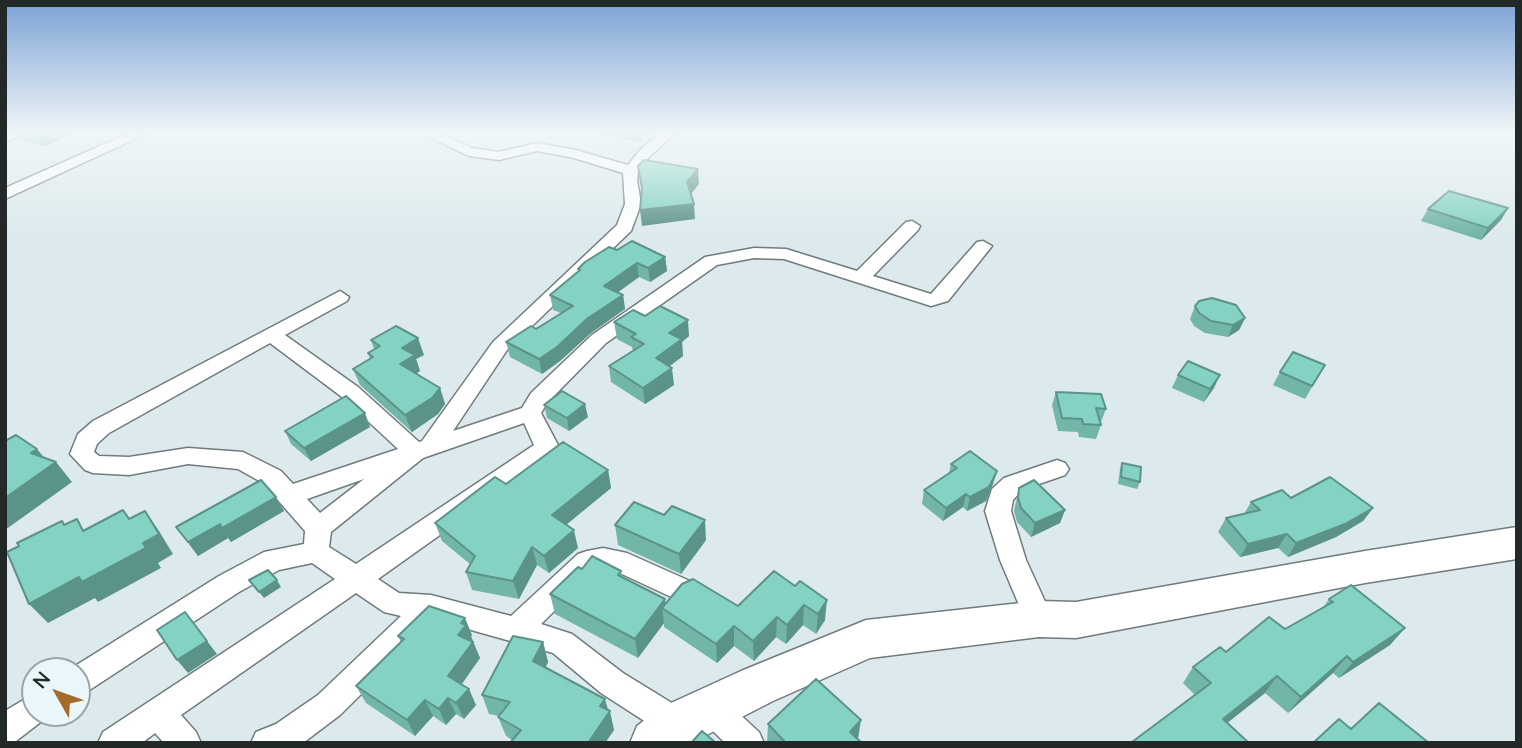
<!DOCTYPE html>
<style>
body{margin:0}
#map{position:relative;width:1522px;height:748px;overflow:hidden;background:#ddeaed;font-family:Lato,sans-serif}
canvas{display:block}
.frame{position:absolute;inset:0;border:7px solid #232829;pointer-events:none}
.north{position:absolute;left:21px;top:657px;width:70px;height:70px;box-sizing:border-box;background:#eaf7fa;border:2px solid #9aa4a6;border-radius:50%;rotate:310deg;font-size:19px;font-weight:700;line-height:28px;text-align:center;color:#232829}
.north::after{content:'';display:block;margin:auto;width:24px;height:32px;background:#a66a2d;clip-path:polygon(50% 0,100% 100%,50% 72%,0 100%)}
</style>
<div id="map">
<canvas width="1522" height="748"></canvas>
<div class="frame"></div>
<div class="north">N</div>
</div>
<script>
const c = document.querySelector('canvas').getContext('2d');
c.lineJoin = 'round';
const toPath = rows => new Path2D(rows.map(r => 'M' + r).join(''));
function trace(path, color, width, dash) { c.strokeStyle = color; c.lineWidth = width; c.lineCap = dash ? 'butt' : 'round'; c.setLineDash(dash || []); c.stroke(path); }
function fill(path, color) { c.fillStyle = color; c.fill(path, 'evenodd'); }
const minor = toPath([
 [26,132,24,135,5,142,5,133,26,132],
 [131,132,150,132,5,199,5,188,131,132],
 [419,132,438,132,472,148,499,152,537,143,576,150,628,165,640,150,661,132,677,132,650,156,638,171,637,180,641,204,631,231,507,350,453,431,522,408,531,393,592,335,705,257,754,248,786,249,857,271,906,222,912,221,920,226,918,230,873,276,931,294,977,242,983,241,992,246,948,301,931,306,784,259,754,258,717,265,606,343,547,403,541,413,559,447,555,453,378,579,399,593,431,595,511,616,578,554,587,551,603,548,627,553,692,582,696,590,692,598,682,602,622,574,603,570,595,571,541,624,572,634,623,673,688,713,693,724,688,735,677,739,666,735,601,693,553,653,432,619,429,627,340,715,303,743,251,743,256,732,276,724,318,695,401,616,384,612,356,593,181,715,196,732,201,743,164,743,155,733,142,743,98,743,103,732,335,579,312,563,279,570,239,592,88,691,77,695,77,671,67,671,219,576,264,552,304,544,305,531,263,483,238,469,188,464,129,475,93,473,85,470,70,454,78,434,93,421,340,291,349,297,347,301,285,335,358,387,419,442,422,441,493,342,617,225,625,204,623,173,574,158,537,151,499,160,469,156,419,132],
 [270,343,342,397,398,449,293,484,281,471,243,452,188,448,129,457,99,456,94,452,97,444,109,433,270,343],
 [524,423,534,445,356,564,329,547,331,532,423,458,524,423],
 [364,479,320,513,307,499,364,479],
 [1057,460,1065,463,1069,469,1065,475,1022,490,1013,500,1011,511,1026,560,1053,619,1049,628,1039,631,1029,628,1025,619,1000,560,985,511,992,489,1004,478,1057,460],
 [35,693,35,713,48,713,46,718,16,741,5,743,5,711,35,693],
 [711,693,722,698,759,732,764,743,725,743,700,718,696,708,700,698,711,693]
]);
const primary = toPath([
 [1517,527,1517,559,1365,583,1076,638,1039,637,870,658,773,701,691,743,630,743,637,726,660,708,741,671,866,620,1039,601,1076,602,1365,551,1517,527]
]);
const wall = toPath([
 [13,132,77,132,45,146,17,140],
 [581,132,643,132,643,137,642,142],
 [1508,208,1501,220,1481,240,1421,221,1428,209],
 [617,250,665,257,667,271,650,282,639,277,618,292,623,295,625,309,591,333,560,361,542,374,510,357,506,342,536,329,561,313,553,310,550,295,578,272,578,269],
 [1195,306,1245,318,1239,330,1228,337,1205,333,1194,326,1190,319],
 [614,322,689,336,682,342,683,356,669,366,674,385,645,404,611,382,609,366,633,351,632,347,617,339],
 [371,340,424,355,416,359,420,371,416,374,440,388,445,404,438,414,412,432,360,385,353,369,370,359,368,353,374,349],
 [1325,365,1305,399,1273,385,1280,372],
 [1178,375,1214,388,1204,402,1172,388],
 [1056,392,1106,409,1101,422,1100,422,1101,425,1096,439,1079,437,1078,432,1058,431,1052,405],
 [544,405,588,417,569,431,547,418],
 [370,427,311,461,291,444,285,431],
 [1122,463,1140,482,1137,489,1118,484,1120,469],
 [951,464,993,484,986,501,967,511,963,507,943,521,922,504,924,490,949,473],
 [608,470,611,488,566,525,578,548,549,573,537,565,519,599,472,590,466,572,470,564,442,541,435,523],
 [1019,488,1065,510,1060,523,1031,537,1017,522,1014,511],
 [276,497,284,511,231,542,228,538,198,556,176,527],
 [1291,498,1373,508,1363,521,1336,537,1288,557,1278,548,1240,557,1218,532,1226,518,1244,514,1251,502],
 [615,525,706,540,681,574,618,545],
 [582,569,621,571,623,578,666,603,738,606,774,571,825,620,816,634,803,625,786,644,776,637,754,661,734,646,717,663,664,627,664,623,638,658,555,614,550,594],
 [1329,599,1405,628,1390,645,1339,678,1333,673,1288,713,1265,693,1227,723,1249,743,1132,743,1195,695,1183,683,1193,667,1226,652,1285,629,1322,609],
 [472,635,471,636,480,658,462,684,476,705,464,719,456,714,446,725,433,716,415,736,366,703,356,686,401,642,398,636],
 [543,642,548,662,546,667,608,710,614,730,605,743,510,743,512,740,506,736,498,717,499,716,489,714,482,695],
 [768,724,858,739,862,743,767,743]
]);
const shadedWall = toPath([
 [37,132,77,132,45,146],
 [698,169,699,184,688,198,687,182],
 [694,204,695,219,642,226,640,210],
 [1508,208,1501,220,1481,240,1488,228],
 [665,257,667,271,650,282,648,268],
 [637,263,639,277,606,301,604,286],
 [623,295,625,309,591,333,560,361,542,374,539,359,588,318],
 [1245,318,1239,330,1228,337,1233,325],
 [688,320,689,336,682,342,683,356,658,375,656,358,669,333],
 [418,338,424,355,416,359,420,371,406,380,400,364,402,348],
 [672,368,674,385,645,404,643,388],
 [1220,375,1214,388,1204,402,1210,389],
 [440,388,445,404,438,414,412,432,405,415],
 [585,404,588,417,569,431,567,418],
 [365,413,370,427,311,461,304,448],
 [37,449,51,466,56,462,72,482,5,530,5,498,31,453],
 [608,470,611,488,556,533,552,515],
 [997,471,993,484,986,501,967,511,970,497],
 [966,494,963,507,943,521,946,508],
 [276,497,284,511,231,542,222,528],
 [1373,508,1363,521,1336,537,1288,557,1296,543],
 [1065,510,1060,523,1031,537,1035,523],
 [145,511,159,531,173,554,158,563,161,568,98,602,95,598,48,623,29,604,143,543],
 [705,520,706,540,681,574,679,554],
 [220,524,228,538,198,556,188,542],
 [574,530,578,548,549,573,544,556],
 [1287,534,1278,548,1240,557,1248,544],
 [532,547,537,565,519,599,513,581],
 [277,580,281,587,264,598,259,592],
 [665,599,667,611,662,608,664,623,638,658,635,639],
 [827,600,825,620,816,634,818,614],
 [804,605,803,625,786,644,787,625],
 [777,617,776,637,754,661,753,641],
 [465,618,472,635,471,636,473,642,458,635,461,623],
 [734,626,734,646,717,663,716,644],
 [1405,628,1390,645,1339,678,1353,662],
 [207,641,217,654,188,673,177,660],
 [473,642,480,658,456,692,448,676],
 [543,642,548,662,539,680,533,661],
 [1347,656,1333,673,1288,713,1301,697],
 [1277,676,1265,693,1212,735,1223,719],
 [469,689,476,705,464,719,456,703],
 [448,698,456,714,446,725,439,709],
 [605,699,609,713,610,711,614,730,605,743,588,743,600,706],
 [425,700,433,716,415,736,407,720],
 [861,720,858,739,854,743,850,732]
]);
const building = toPath([
 [644,160,698,169,687,182,694,204,640,210,642,188,638,166,644,160],
 [1449,191,1508,208,1488,228,1428,209,1449,191],
 [632,241,665,257,648,268,637,263,604,286,623,295,588,318,557,347,539,359,506,342,531,326,536,329,573,306,550,295,580,270,578,269,585,262,609,247,617,250,632,241],
 [1212,298,1236,305,1245,318,1233,325,1211,321,1199,313,1195,306,1199,301,1212,298],
 [660,306,688,320,669,333,682,339,656,358,672,368,643,388,609,366,644,344,631,337,636,334,614,322,633,310,645,316,660,306],
 [396,326,418,338,402,348,415,355,400,364,440,388,432,398,405,415,353,369,373,357,368,353,380,346,371,340,396,326],
 [1293,352,1325,365,1312,386,1280,372,1293,352],
 [1188,361,1220,375,1210,389,1178,375,1188,361],
 [562,391,585,404,567,418,544,405,562,391],
 [1056,392,1101,394,1106,409,1096,408,1101,425,1083,424,1082,419,1062,418,1056,392],
 [346,396,365,413,304,448,285,431,346,396],
 [16,435,37,449,31,453,56,462,5,498,5,441,16,435],
 [563,442,608,470,552,515,574,530,544,556,532,547,513,581,466,572,475,556,435,523,495,477,506,484,563,442],
 [970,451,997,471,989,487,970,497,966,494,946,508,924,490,957,468,951,464,970,451],
 [1122,463,1141,467,1140,482,1121,477,1122,463],
 [1330,477,1373,508,1345,524,1296,543,1287,534,1248,544,1226,518,1260,510,1251,502,1282,490,1291,498,1330,477],
 [261,480,276,497,222,528,220,524,188,542,176,527,261,480],
 [1034,480,1065,510,1035,523,1021,508,1018,497,1019,488,1034,480],
 [634,502,664,515,672,506,705,520,679,554,615,525,634,502],
 [123,510,129,519,145,511,159,534,143,543,146,548,82,582,79,577,29,604,7,552,19,546,17,543,62,521,64,525,77,519,83,531,123,510],
 [592,556,621,571,618,575,665,599,635,639,550,594,578,567,582,569,592,556],
 [268,570,277,580,259,592,249,580,268,570],
 [774,571,795,586,800,581,827,600,818,614,804,605,787,625,777,617,753,641,734,626,716,644,662,608,682,584,693,579,738,606,774,571],
 [1351,585,1405,628,1353,662,1347,656,1301,697,1277,676,1223,719,1249,743,1132,742,1211,683,1193,667,1220,647,1226,652,1269,617,1285,629,1333,602,1329,599,1351,585],
 [429,606,465,618,461,623,466,625,458,635,473,642,448,676,469,689,456,703,448,698,439,709,425,700,407,720,356,686,404,639,398,636,429,606],
 [185,612,207,641,177,660,157,630,185,612],
 [513,636,543,642,533,661,605,699,600,706,610,711,588,743,510,743,521,730,498,717,510,702,482,695,513,636],
 [816,679,861,720,850,732,862,743,786,743,768,724,816,679],
 [1379,703,1429,743,1313,743,1339,719,1351,729,1379,703],
 [702,731,716,743,691,743,702,731]
]);
trace(minor, '#707b7d', 3);
trace(primary, '#707b7d', 3);
fill(minor, '#fff');
fill(primary, '#fff');
fill(wall, '#72b5a9');
fill(shadedWall, '#5c9389');
fill(building, '#84d2c4');
trace(building, '#5c9389', 2);
const sky = c.createLinearGradient(0, 0, 0, 237);
sky.addColorStop(0, '#7ba2d6');
sky.addColorStop(0.56, '#f0f6f7');
sky.addColorStop(1, '#f0f6f700');
c.fillStyle = sky;
c.fillRect(0, 0, 1522, 237);
</script>
